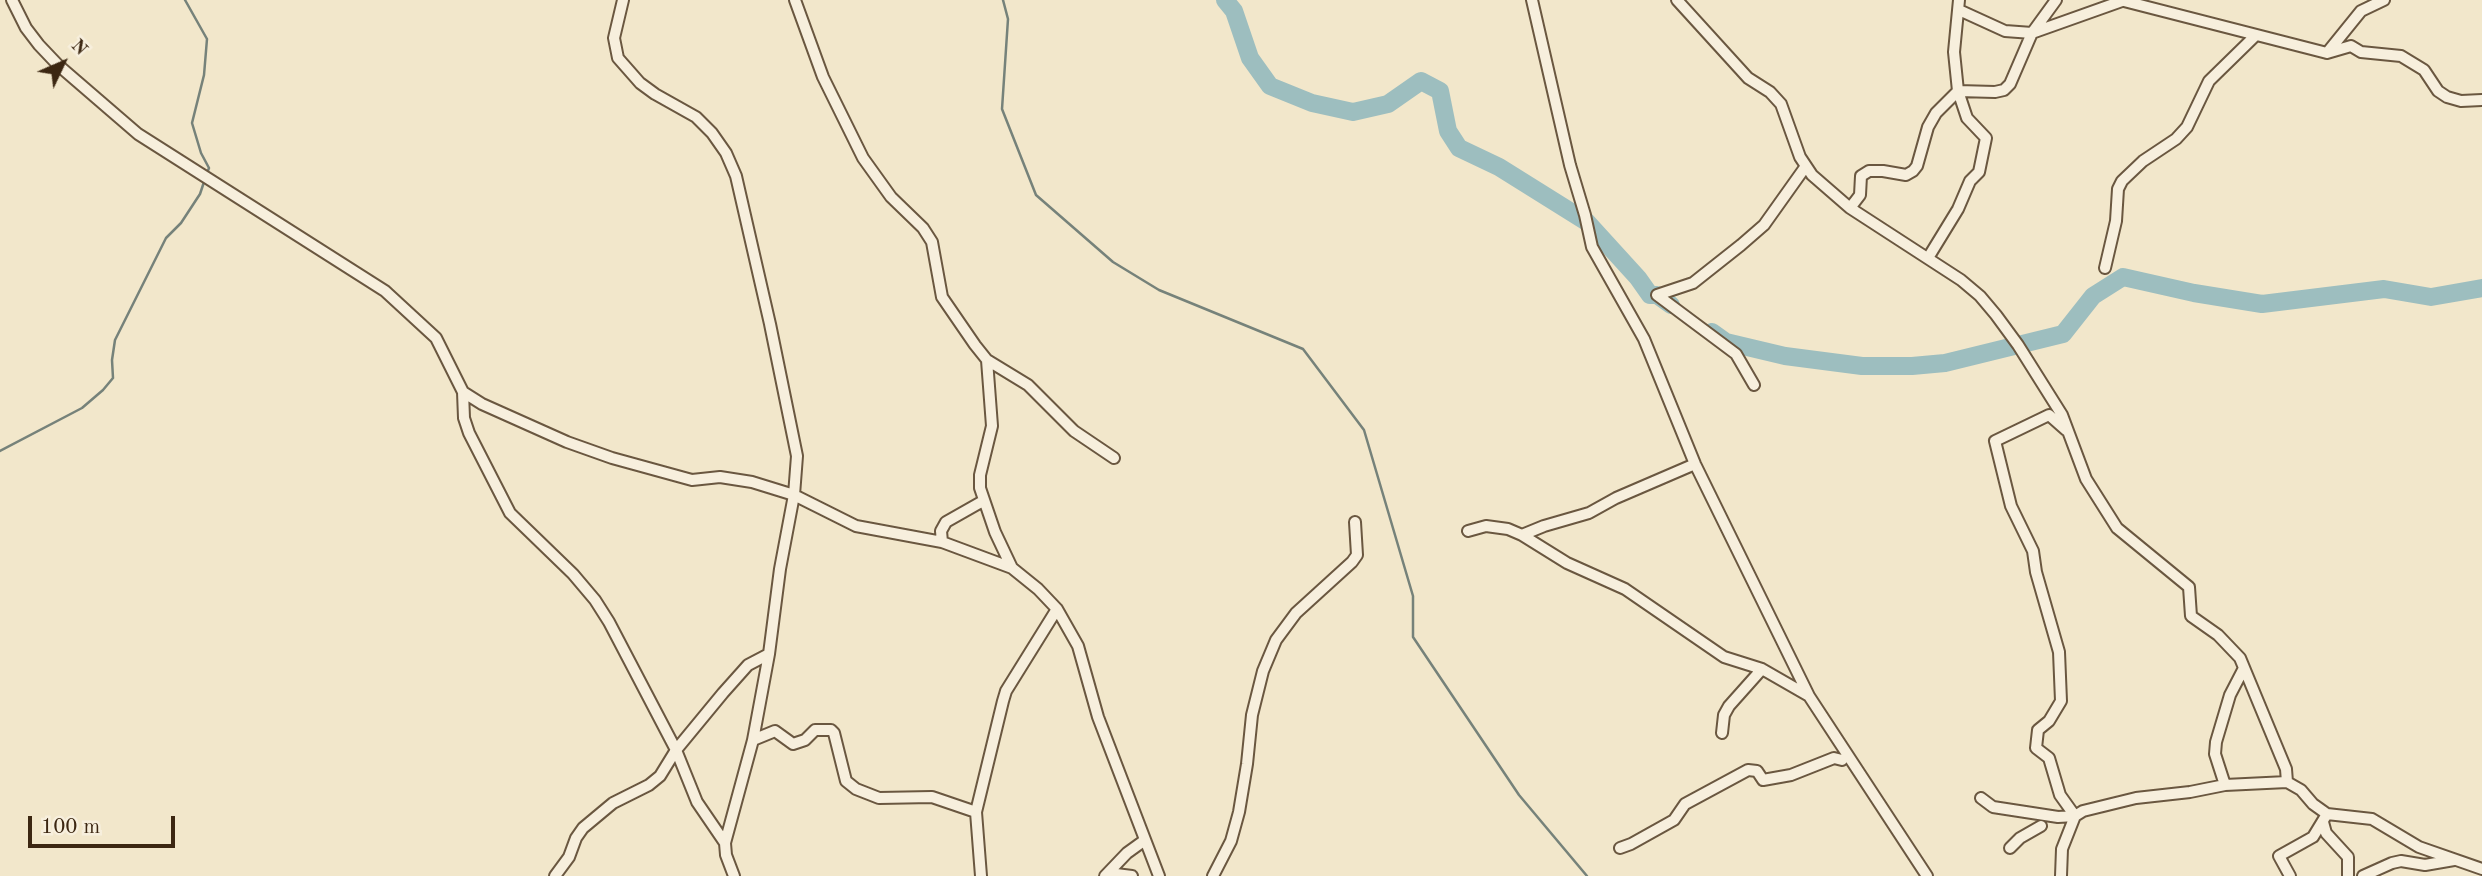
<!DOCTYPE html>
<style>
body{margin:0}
#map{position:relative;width:2482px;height:876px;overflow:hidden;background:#f2e7cb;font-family:"Old Standard TT",serif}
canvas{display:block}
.north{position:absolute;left:28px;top:28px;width:70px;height:70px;-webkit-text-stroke:5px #f7efdd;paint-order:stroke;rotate:46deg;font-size:19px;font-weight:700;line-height:28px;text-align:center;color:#3c2712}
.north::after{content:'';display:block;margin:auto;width:24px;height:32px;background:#3c2712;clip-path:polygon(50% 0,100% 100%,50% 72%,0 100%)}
.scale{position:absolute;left:28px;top:816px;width:147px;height:32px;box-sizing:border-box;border:4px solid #3c2712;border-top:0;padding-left:9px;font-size:21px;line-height:24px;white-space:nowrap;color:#3c2712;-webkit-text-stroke:5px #f7efdd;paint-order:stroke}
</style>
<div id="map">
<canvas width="2482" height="876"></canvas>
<div class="north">N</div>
<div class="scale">100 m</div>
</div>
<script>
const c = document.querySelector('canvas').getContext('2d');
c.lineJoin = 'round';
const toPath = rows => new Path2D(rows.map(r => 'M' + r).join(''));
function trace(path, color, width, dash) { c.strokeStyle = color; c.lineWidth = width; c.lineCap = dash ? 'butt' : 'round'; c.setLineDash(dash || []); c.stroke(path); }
const stream = toPath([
 [185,0,207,39,204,75,192,123,201,153,209,168,207,173],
 [1003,0,1008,19,1002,109,1036,195,1113,262,1159,290,1303,349,1364,430,1413,596,1413,637,1519,795,1587,876],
 [0,451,82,408,103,390,113,378,112,360,115,340,166,238,181,223,200,194,205,179]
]);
const river = toPath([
 [1225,0,1234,11,1250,58,1270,86,1312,103,1353,112,1388,104,1421,81,1440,91,1448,131,1459,148,1499,167,1587,222,1638,278,1650,295,1657,295,1671,305],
 [1712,332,1726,342,1785,356,1862,366,1912,366,1945,363,2063,334,2093,296,2123,277,2194,293,2262,304,2384,289,2431,297,2482,288]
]);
const minor = toPath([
 [12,0,26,28,39,45,58,65,138,134,385,291,436,338,463,392,482,404,567,442,612,458,692,480,720,477,752,482,794,495,856,526,942,542,1012,568,1038,589,1057,609,1078,646,1098,717,1159,876],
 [623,0,614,38,618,58,640,83,655,94,696,117,712,133,726,153,736,176,770,324,797,456,794,495,780,569,769,654,753,740,725,843,726,855,734,876],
 [795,0,823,77,863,158,891,197,923,228,932,242,942,297,975,345,987,360,1028,385,1074,431,1114,458],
 [1532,0,1570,165,1585,215,1592,247,1644,339,1695,464,1809,696,1927,876],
 [1677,0,1748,78,1770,92,1781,104,1800,157,1812,175,1850,208,1961,280,1980,296,1996,315,2018,345,2062,415,2086,479,2117,528,2189,587,2191,616,2218,635,2240,658,2286,769,2287,782],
 [2120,0,2327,53,2351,46,2361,52,2401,56,2424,70,2438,91,2447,97,2461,101,2482,100],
 [1959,10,2005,31,2032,33,2122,1],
 [2327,53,2361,11,2384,0],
 [1850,208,1860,195,1861,176,1869,171,1883,171,1906,175,1913,171,1917,166,1928,127,1936,113,1958,91,1995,92,2004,90,2010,84,2032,33,2056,0],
 [1928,258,1958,209,1970,181,1979,172,1986,138,1967,118,1958,91,1954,52,1959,0],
 [2105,268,2116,221,2118,189,2122,181,2143,161,2176,139,2187,127,2209,81,2255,36],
 [987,360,992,426,980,475,980,488,995,532,1012,568],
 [1754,385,1736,354,1657,295,1693,283,1741,245,1764,225,1806,166],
 [463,392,464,418,469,433,510,513,573,574,595,600,609,622,676,750,697,802,725,843],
 [1468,531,1486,526,1508,529,1522,535,1567,563,1625,589,1724,657,1762,669,1809,696],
 [1522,535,1544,526,1589,513,1616,498,1695,464],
 [942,542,941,531,946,522,983,501],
 [1722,733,1724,715,1729,706,1762,669],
 [753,740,775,731,793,744,805,740,815,730,831,730,834,733,846,781,856,789,879,798,932,797,976,812],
 [2225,785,2215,754,2216,742,2230,695,2244,668],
 [1981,798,1993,807,2058,817,2075,816,2083,811,2136,798,2190,792,2225,785,2287,782,2301,790,2313,804,2327,814,2372,819,2419,847,2482,869],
 [2323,822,2326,833,2348,857,2348,876],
 [1620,848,1631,844,1674,820,1685,804,1748,770,1757,771,1763,780,1791,775,1834,758,1842,760],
 [2010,848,2020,838,2041,826],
 [1108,873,1132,876],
 [555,876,569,857,576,838,583,828,613,803,649,785,660,776,676,750,723,693,748,665,769,654],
 [981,876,976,812,1003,701,1006,691,1057,609],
 [1105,876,1127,853,1145,840],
 [1213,876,1231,841,1239,812,1247,764,1252,715,1263,671,1276,640,1296,613,1352,562,1357,555,1355,522],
 [2061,876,2062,849,2075,816,2060,795,2049,758,2036,748,2038,730,2049,721,2061,701,2059,652,2036,572,2033,551,2011,506,1995,441,2049,415,2066,430],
 [2290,876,2279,856,2313,837,2327,814],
 [2363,876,2392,863,2401,861,2425,865,2454,860]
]);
trace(stream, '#76827a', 2.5);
trace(river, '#9dbebf', 18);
trace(minor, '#6a5740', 14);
trace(minor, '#f7efdd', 10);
</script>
